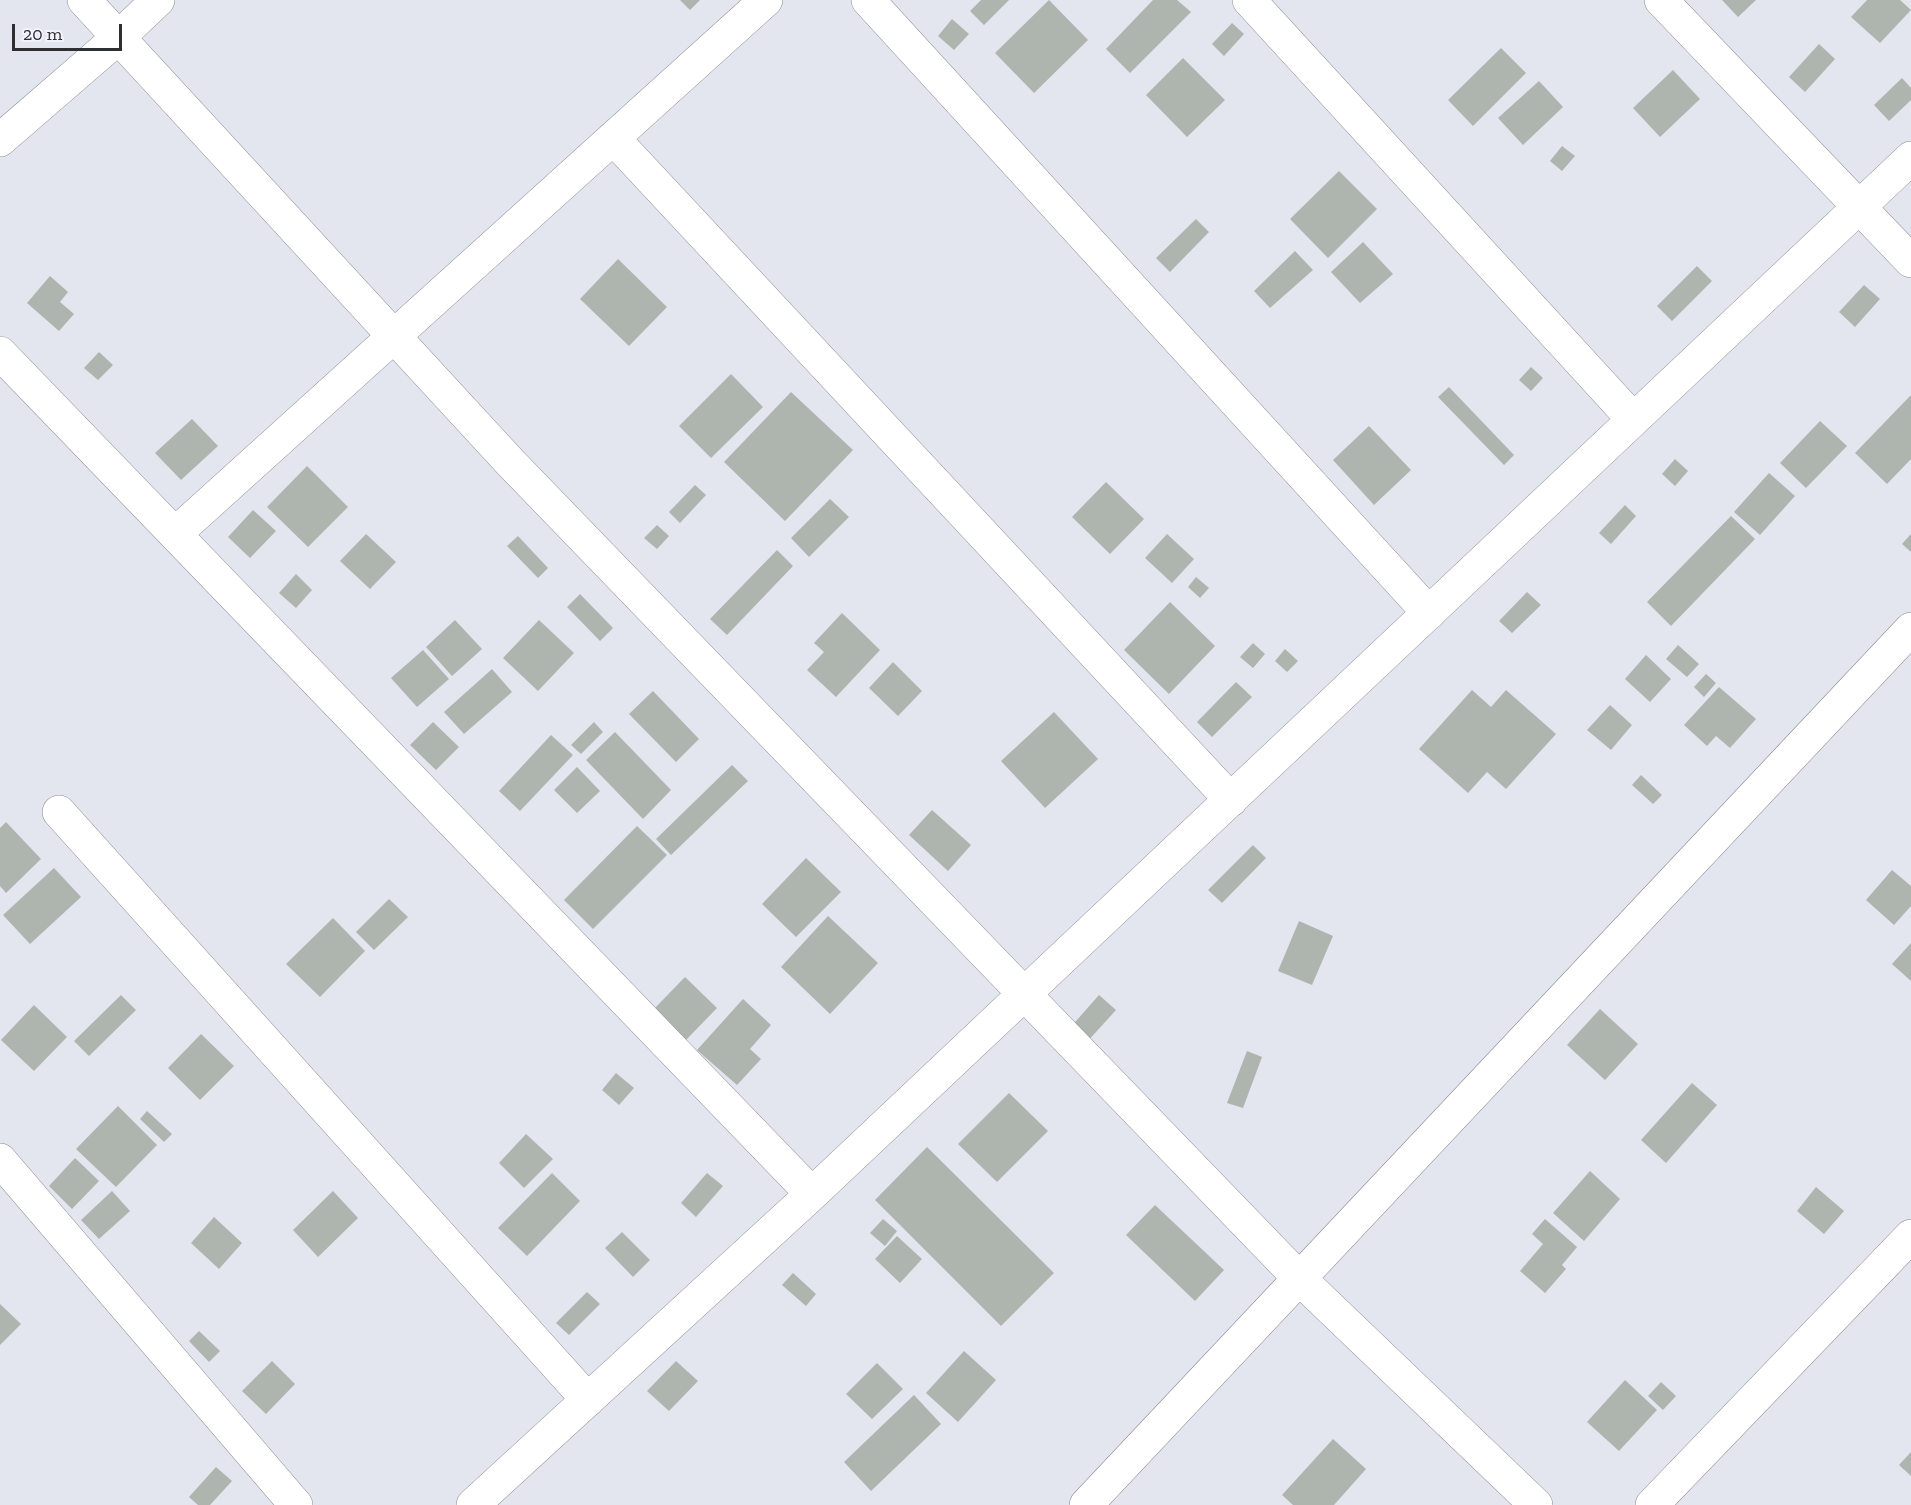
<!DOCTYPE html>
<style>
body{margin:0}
#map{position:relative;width:1911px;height:1505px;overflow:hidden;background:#e3e5ef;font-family:"Zilla Slab",serif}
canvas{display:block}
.scale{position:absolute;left:12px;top:24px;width:110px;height:27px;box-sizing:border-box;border:3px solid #2e2f33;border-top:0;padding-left:8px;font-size:18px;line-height:21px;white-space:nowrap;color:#2e2f33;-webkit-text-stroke:4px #f0f2fc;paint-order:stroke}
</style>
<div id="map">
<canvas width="1911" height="1505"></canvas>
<div class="scale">20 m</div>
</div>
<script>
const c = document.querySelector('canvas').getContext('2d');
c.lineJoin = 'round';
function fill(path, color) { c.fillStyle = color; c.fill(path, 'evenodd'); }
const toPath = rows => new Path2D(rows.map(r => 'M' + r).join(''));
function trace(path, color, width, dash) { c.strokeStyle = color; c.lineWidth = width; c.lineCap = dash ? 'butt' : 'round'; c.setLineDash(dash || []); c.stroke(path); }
const building = toPath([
 [680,0,700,0,690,10],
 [981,0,1009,0,984,25,970,11],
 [1049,0,1088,40,1034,93,995,53],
 [1153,0,1177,0,1191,12,1130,73,1106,49],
 [1722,0,1756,0,1738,17],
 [1867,0,1900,0,1911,10,1880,43,1851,17],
 [952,19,969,34,954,50,938,36],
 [1232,23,1244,34,1224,56,1212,44],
 [1819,44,1835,59,1805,92,1789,77],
 [1501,48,1526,73,1473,126,1448,100],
 [1183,58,1225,100,1187,137,1146,95],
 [1673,70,1700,99,1660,137,1633,108],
 [1902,78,1911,88,1911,100,1889,121,1874,105],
 [1539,81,1563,107,1523,145,1498,118],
 [1562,146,1575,156,1562,171,1550,161],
 [1339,171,1377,209,1328,258,1290,219],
 [1196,219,1209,232,1170,272,1156,258],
 [1363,242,1393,274,1360,303,1331,272],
 [1295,251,1313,270,1270,308,1254,291],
 [618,259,667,307,629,346,580,299],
 [1697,266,1712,281,1672,321,1657,306],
 [50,276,68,292,60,302,74,314,59,331,27,303],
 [1864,285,1880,299,1855,327,1839,312],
 [99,352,113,365,98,380,84,368],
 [1531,367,1543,378,1531,391,1519,380],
 [731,374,763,407,711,458,679,426],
 [1449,387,1514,455,1504,465,1438,397],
 [791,392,853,450,785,521,724,462],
 [1911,395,1911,459,1887,484,1855,453],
 [192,419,218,446,181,480,155,453],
 [1820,421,1847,446,1806,488,1780,463],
 [1369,426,1411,470,1374,505,1333,460],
 [1675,459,1688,471,1675,486,1662,474],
 [307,466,348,507,308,547,267,507],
 [1769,473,1795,496,1760,535,1734,512],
 [1106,482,1144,519,1110,554,1072,517],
 [695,485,706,495,680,523,669,512],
 [830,499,849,517,809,557,791,538],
 [1625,505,1636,516,1611,544,1599,533],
 [253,510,276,531,250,558,228,537],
 [1731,516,1755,539,1671,626,1647,602],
 [657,525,669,536,657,549,644,538],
 [366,534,396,562,370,589,340,561],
 [1167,534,1194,559,1172,583,1145,558],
 [1911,534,1911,552,1902,544],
 [518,536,548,568,538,578,507,546],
 [777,550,793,566,727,635,710,619],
 [296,574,312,590,296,608,279,593],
 [1196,577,1209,588,1200,598,1188,587],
 [1527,592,1541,605,1512,633,1499,621],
 [580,594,613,628,600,641,567,607],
 [1170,602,1215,646,1169,694,1124,650],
 [842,613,880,650,836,697,807,670,824,652,814,643],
 [455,620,482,649,452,676,426,647],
 [539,620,574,653,538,691,503,658],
 [1253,643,1265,654,1253,668,1240,657],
 [1678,645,1699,664,1687,677,1666,659],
 [1285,649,1298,661,1287,672,1275,661],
 [423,650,449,679,417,707,391,678],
 [1646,655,1671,679,1650,702,1625,679],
 [893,662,922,691,898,716,869,688],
 [492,669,512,692,464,734,444,712],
 [1706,674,1716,683,1704,697,1694,687],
 [1236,682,1252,697,1212,737,1197,722],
 [1719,687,1756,719,1730,748,1716,736,1707,746,1684,725],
 [1472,690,1491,707,1506,690,1556,734,1506,789,1487,772,1468,793,1419,749],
 [653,691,699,739,676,762,629,714],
 [1610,705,1632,725,1611,750,1587,730],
 [1054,712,1098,759,1045,808,1001,761],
 [433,722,459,747,436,770,410,745],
 [594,722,603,732,581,754,571,745],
 [615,732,671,790,643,819,586,760],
 [551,735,573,755,520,811,499,791],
 [732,765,748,781,671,855,656,839],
 [577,767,600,791,577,813,554,790],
 [1641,775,1662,795,1653,804,1632,785],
 [932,810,971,845,948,871,909,835],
 [6,822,41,859,6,893,0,886,0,828],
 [637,826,667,855,593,929,564,900],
 [1253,845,1266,858,1222,903,1208,890],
 [806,858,841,892,796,937,762,904],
 [54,868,81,897,30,944,3,915],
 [1892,870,1911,886,1911,906,1894,925,1866,900],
 [389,899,408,917,374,950,356,932],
 [828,916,878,963,830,1014,781,967],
 [333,918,365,951,320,997,286,964],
 [1299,921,1333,936,1312,985,1278,971],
 [1911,943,1911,981,1892,964],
 [685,977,717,1008,685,1041,653,1010],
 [121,995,136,1010,89,1056,74,1041],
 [1099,995,1116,1010,1086,1043,1069,1029],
 [743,999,771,1025,750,1049,761,1059,737,1085,697,1050],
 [34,1005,67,1037,34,1071,1,1040],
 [1600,1009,1638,1044,1605,1080,1567,1045],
 [201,1034,234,1066,200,1100,168,1068],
 [1247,1051,1262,1057,1243,1108,1227,1103],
 [616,1073,634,1088,619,1105,602,1090],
 [1692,1083,1717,1105,1666,1163,1641,1140],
 [1009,1093,1048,1131,997,1182,958,1144],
 [118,1106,157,1145,116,1187,76,1149],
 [147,1111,172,1134,164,1142,140,1119],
 [526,1134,553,1159,524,1188,499,1163],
 [927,1147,1054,1273,1001,1326,875,1200],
 [75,1158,99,1181,72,1209,49,1186],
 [1590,1171,1620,1199,1584,1241,1553,1213],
 [552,1173,580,1201,527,1256,498,1228],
 [707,1173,723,1186,696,1217,681,1203],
 [1816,1187,1844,1211,1824,1234,1797,1211],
 [112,1191,130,1211,99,1239,81,1220],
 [333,1191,358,1218,318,1257,293,1230],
 [1155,1205,1224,1270,1195,1301,1126,1235],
 [214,1217,242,1243,219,1269,191,1243],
 [883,1219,897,1231,885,1246,870,1233],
 [1545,1219,1577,1247,1562,1265,1566,1269,1545,1293,1520,1271,1543,1244,1532,1234],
 [622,1232,650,1260,633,1277,605,1248],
 [897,1236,922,1259,900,1283,875,1259],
 [793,1273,816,1294,806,1306,782,1285],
 [587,1292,600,1304,569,1335,556,1323],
 [0,1304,21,1324,0,1345],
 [199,1331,220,1351,209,1362,189,1341],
 [964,1351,996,1380,958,1422,926,1393],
 [272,1361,295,1384,266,1414,242,1391],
 [676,1361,698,1381,669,1411,647,1391],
 [877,1363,903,1389,872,1419,846,1394],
 [1625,1380,1657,1410,1619,1451,1587,1422],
 [1661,1382,1676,1396,1663,1410,1648,1396],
 [914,1395,941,1424,871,1491,844,1462],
 [1333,1439,1366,1469,1334,1505,1293,1505,1282,1495],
 [1911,1452,1911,1476,1899,1465],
 [216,1467,232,1481,210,1505,198,1505,189,1497]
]);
const minor = toPath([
 [84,0,509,461,1300,1279,1536,1505],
 [868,0,1429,613],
 [1249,0,1633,419],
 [1661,0,1911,261],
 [613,138,1231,800],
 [0,140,119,37,158,0],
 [0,353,812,1194],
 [175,534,766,0],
 [59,812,588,1400],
 [0,1160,296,1505],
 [473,1505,812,1194,1911,158],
 [1086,1505,1911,629],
 [1652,1505,1911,1236]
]);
fill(building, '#adb5ae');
trace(minor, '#888992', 34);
trace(minor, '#fff', 33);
</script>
